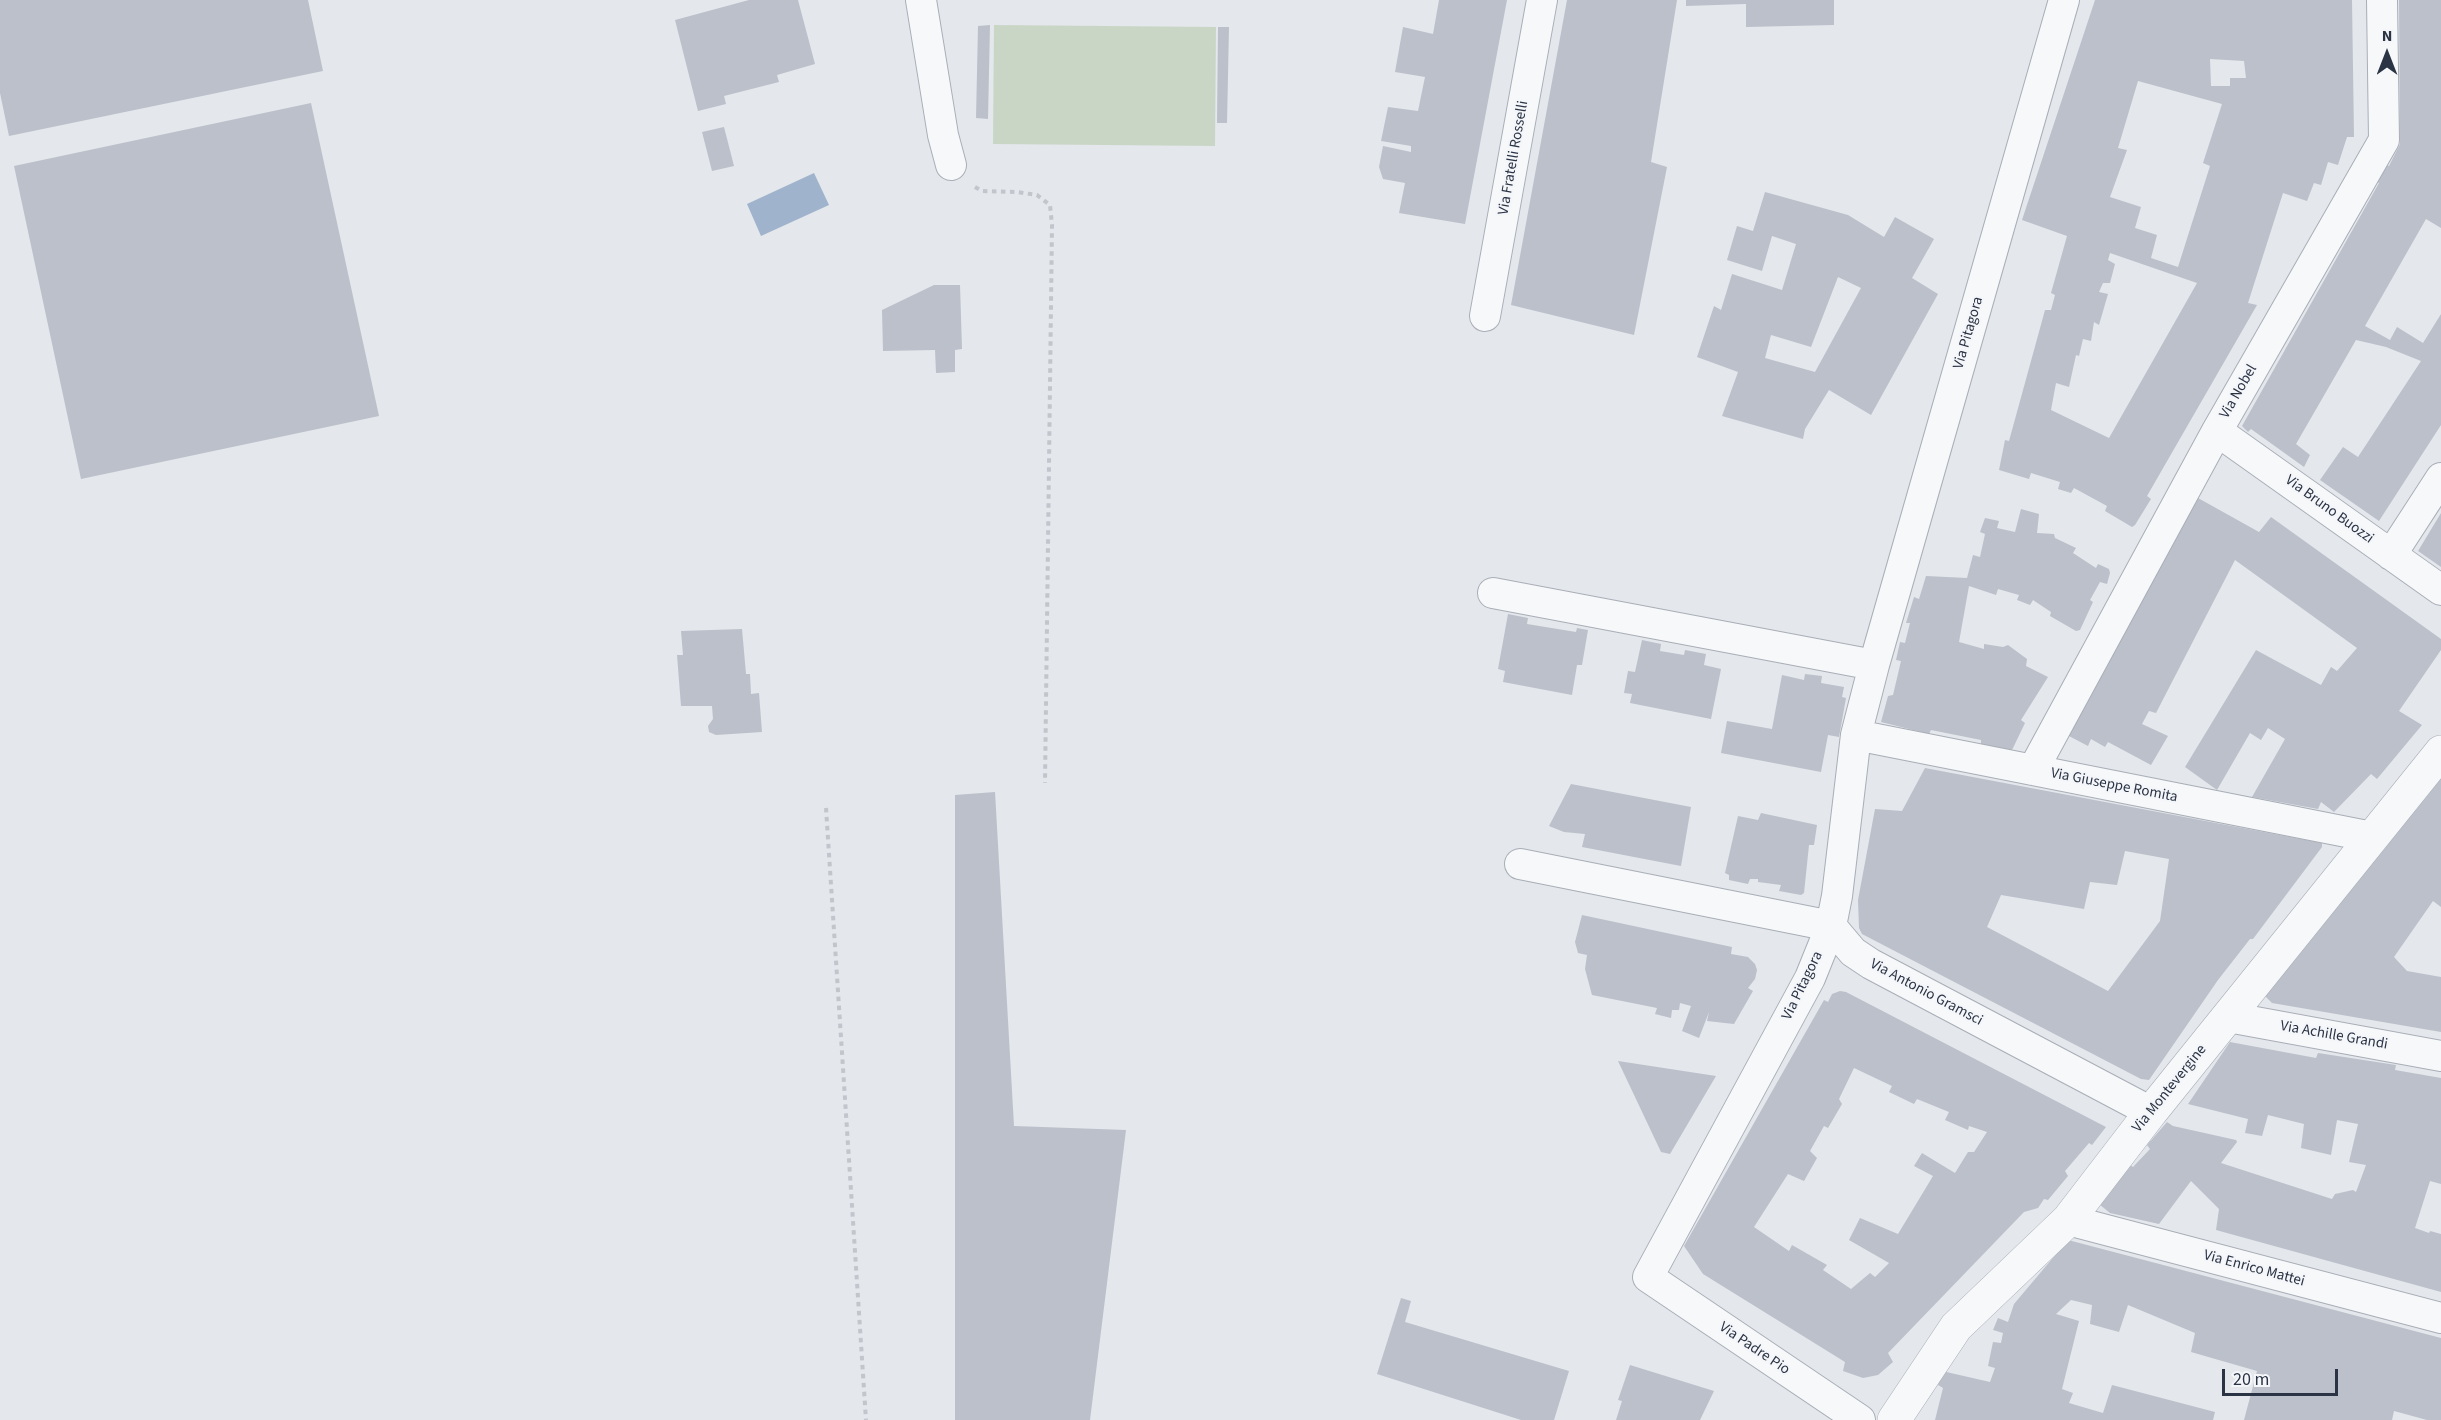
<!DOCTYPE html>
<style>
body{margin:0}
#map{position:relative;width:2441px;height:1420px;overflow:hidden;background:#e4e7ec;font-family:"Source Sans 3",sans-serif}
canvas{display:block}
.north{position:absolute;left:2357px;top:24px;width:60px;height:60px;-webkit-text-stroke:4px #f4f6f9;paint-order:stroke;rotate:0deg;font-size:16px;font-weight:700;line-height:24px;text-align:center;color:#2b3445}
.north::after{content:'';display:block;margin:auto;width:21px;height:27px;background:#2b3445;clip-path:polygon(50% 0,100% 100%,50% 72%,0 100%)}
.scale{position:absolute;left:2222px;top:1369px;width:116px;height:27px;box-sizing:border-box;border:3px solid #2b3445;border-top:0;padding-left:8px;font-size:18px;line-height:21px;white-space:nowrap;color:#2b3445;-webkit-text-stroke:4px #f4f6f9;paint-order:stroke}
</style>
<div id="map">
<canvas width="2441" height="1420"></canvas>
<div class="north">N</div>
<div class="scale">20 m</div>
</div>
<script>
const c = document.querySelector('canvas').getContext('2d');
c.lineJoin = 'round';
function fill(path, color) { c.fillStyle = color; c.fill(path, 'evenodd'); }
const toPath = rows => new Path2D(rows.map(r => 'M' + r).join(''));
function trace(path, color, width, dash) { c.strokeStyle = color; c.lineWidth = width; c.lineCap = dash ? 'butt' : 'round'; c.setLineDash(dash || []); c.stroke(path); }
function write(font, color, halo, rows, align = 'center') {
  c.font = font + ' "Source Sans 3",sans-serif'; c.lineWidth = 4.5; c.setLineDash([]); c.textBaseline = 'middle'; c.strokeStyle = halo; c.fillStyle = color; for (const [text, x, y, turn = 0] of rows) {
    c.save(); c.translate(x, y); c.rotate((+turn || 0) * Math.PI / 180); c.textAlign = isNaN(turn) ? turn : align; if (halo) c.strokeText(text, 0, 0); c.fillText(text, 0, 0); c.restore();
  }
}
const green = toPath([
 [994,25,1216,27,1215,146,993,144]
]);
const water = toPath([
 [814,173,829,205,761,236,747,204]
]);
const building = toPath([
 [0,0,308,0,323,71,9,136,0,93],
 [749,0,798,0,815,64,777,75,779,82,724,96,726,104,698,111,675,20],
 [1439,0,1507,0,1465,224,1399,213,1405,183,1383,179,1379,167,1383,146,1411,152,1411,146,1381,141,1388,107,1418,111,1425,77,1395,72,1403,27,1433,34],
 [1567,0,1677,0,1651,162,1667,167,1634,335,1511,305],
 [1686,0,1834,0,1834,25,1746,27,1746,4,1686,6],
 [2095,0,2352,0,2354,137,2347,137,2338,165,2328,162,2321,185,2314,183,2307,201,2283,193,2248,303,2257,305,2147,496,2151,499,2135,525,2132,527,2105,511,2107,506,2074,488,2071,493,2058,489,2060,482,2031,473,2029,479,1999,470,2005,440,2009,441,2045,310,2051,310,2055,295,2051,293,2067,236,2022,220],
 [2210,59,2244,61,2246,78,2230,78,2230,86,2211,86],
 [2138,81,2222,104,2203,163,2210,166,2178,267,2151,258,2157,235,2135,228,2141,207,2110,197,2127,150,2118,148],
 [2110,253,2197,283,2109,438,2051,410,2056,383,2069,387,2076,355,2079,356,2083,339,2091,341,2094,322,2099,325,2108,294,2099,292,2103,283,2110,283,2115,264,2108,260],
 [2399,0,2441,0,2441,228,2426,219,2365,326,2390,340,2397,327,2423,343,2441,314,2441,425,2379,521,2320,480,2343,447,2358,457,2421,361,2386,347,2356,340,2296,444,2310,455,2304,467,2251,429,2248,432,2242,426,2379,183,2374,180,2385,164,2389,166,2400,144],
 [990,25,988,119,976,118,978,26],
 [1218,27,1229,27,1227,123,1217,123],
 [311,103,379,416,81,479,14,166],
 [724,127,734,166,712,171,702,132],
 [1765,192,1848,215,1884,237,1895,217,1934,239,1912,278,1938,294,1871,415,1829,390,1805,429,1803,439,1722,416,1738,372,1697,357,1714,306,1721,310,1732,274,1782,290,1796,244,1772,236,1762,271,1727,260,1737,226,1753,231],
 [1838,277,1861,288,1815,372,1765,358,1771,335,1811,347],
 [934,285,960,285,962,349,955,350,955,372,936,373,935,350,883,351,882,310],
 [2198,498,2259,532,2271,517,2441,639,2441,650,2399,711,2422,725,2377,779,2371,774,2334,812,2321,802,2318,809,2252,797,2285,739,2268,728,2261,740,2250,733,2217,790,2185,767,2256,650,2321,685,2331,667,2337,671,2357,648,2235,560,2156,713,2149,711,2142,724,2168,736,2151,765,2108,742,2105,747,2091,739,2088,746,2067,735],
 [2021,509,2039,514,2037,533,2054,534,2055,538,2076,548,2073,553,2096,568,2098,564,2109,569,2110,573,2107,584,2100,582,2090,600,2093,602,2080,630,2076,631,2050,616,2051,612,2033,600,2030,605,2017,600,2019,595,1998,589,1996,595,1969,586,1959,642,1984,649,1984,644,2003,647,2008,645,2027,659,2026,666,2048,677,2021,720,2025,723,2013,748,2011,751,1981,744,1981,740,1931,730,1929,734,1881,722,1888,696,1893,695,1901,661,1896,660,1900,642,1905,643,1910,623,1906,623,1914,597,1919,599,1926,576,1967,578,1973,555,1980,557,1985,534,1980,532,1985,518,1999,521,1997,528,2015,532],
 [2441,513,2441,567,2418,551],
 [1508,614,1528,618,1527,624,1576,632,1577,628,1588,630,1582,665,1577,665,1572,695,1503,682,1505,671,1498,669],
 [742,629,746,674,750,674,751,694,759,693,762,732,716,735,709,732,708,726,713,719,712,706,681,706,677,655,683,655,681,631],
 [1642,640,1661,644,1660,651,1684,655,1685,650,1706,654,1704,665,1721,669,1711,719,1630,703,1632,694,1624,693,1628,671,1635,672],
 [1805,674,1822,676,1821,683,1844,687,1842,697,1846,698,1839,737,1828,735,1821,772,1721,753,1727,721,1772,729,1782,675,1804,680],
 [1925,768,2322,843,2322,847,2253,939,2250,939,2218,980,2149,1080,2141,1079,1862,934,1859,928,1858,900,1875,809,1902,811],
 [2125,851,2169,859,2160,921,2108,991,1987,927,2001,895,2084,909,2090,882,2117,885],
 [2441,777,2441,907,2433,901,2394,957,2407,971,2441,977,2441,1032,2272,1003,2265,996],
 [1571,784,1691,807,1681,866,1582,847,1585,834,1564,832,1549,826],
 [995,792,1014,1126,1126,1130,1090,1420,955,1420,955,795],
 [1761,813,1817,825,1814,845,1809,845,1804,893,1801,895,1779,891,1781,885,1758,882,1758,879,1750,879,1748,884,1729,880,1729,875,1725,873,1738,816,1758,820],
 [1582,915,1732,947,1731,954,1748,957,1755,964,1757,970,1755,979,1748,988,1753,991,1734,1024,1707,1021,1709,1012,1699,1038,1682,1031,1691,1006,1680,1003,1679,1010,1672,1010,1671,1018,1655,1014,1657,1008,1592,995,1585,969,1587,955,1578,953,1575,942],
 [1840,991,1846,992,2106,1127,2092,1145,2089,1143,2065,1171,2068,1176,2048,1200,2044,1199,2038,1208,2024,1212,1888,1353,1893,1362,1878,1375,1863,1378,1843,1371,1845,1362,1703,1274,1684,1246,1824,1000,1828,1002,1832,994],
 [1854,1068,1892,1086,1889,1092,1914,1104,1917,1099,1949,1112,1945,1120,1968,1130,1969,1126,1987,1132,1974,1152,1968,1152,1955,1173,1922,1153,1914,1166,1933,1176,1898,1234,1860,1218,1849,1240,1889,1263,1875,1277,1870,1273,1851,1289,1823,1270,1827,1265,1792,1245,1789,1251,1754,1227,1788,1174,1804,1181,1817,1158,1810,1151,1824,1126,1828,1128,1842,1104,1839,1099],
 [2230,1042,2316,1058,2318,1053,2396,1065,2395,1070,2441,1078,2441,1184,2430,1181,2415,1228,2429,1233,2430,1231,2441,1234,2441,1292,2216,1230,2219,1209,2191,1181,2159,1224,2110,1213,2094,1200,2129,1164,2133,1167,2150,1149,2147,1145,2167,1122,2173,1126,2236,1140,2237,1142,2221,1163,2332,1199,2335,1194,2353,1190,2356,1192,2366,1165,2349,1162,2358,1124,2337,1120,2331,1155,2301,1148,2304,1124,2268,1115,2262,1136,2245,1133,2248,1119,2188,1104],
 [1618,1061,1716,1076,1670,1154,1661,1152],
 [2068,1240,2441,1338,2441,1420,2427,1420,2394,1411,2392,1420,2244,1420,2257,1371,2191,1352,2195,1333,2128,1305,2119,1332,2090,1324,2092,1305,2071,1300,2056,1314,2079,1321,2062,1389,2073,1393,2069,1403,2103,1413,2112,1385,2215,1412,2213,1420,1935,1420,1943,1388,1938,1385,1942,1371,1990,1382,1995,1368,1988,1366,1993,1342,2001,1343,2003,1333,1993,1330,1998,1318,2008,1322,2014,1304],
 [1401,1298,1411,1301,1405,1322,1569,1371,1554,1420,1521,1420,1377,1374],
 [1630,1365,1714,1391,1700,1420,1616,1420,1622,1401,1618,1400]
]);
const path = toPath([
 [975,187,982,191,1017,192,1037,195,1050,205,1052,225,1045,783],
 [826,808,866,1420]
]);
const minor = toPath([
 [921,0,943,135,951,165],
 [1485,316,1542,0],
 [2217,431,2441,590],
 [2391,555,2441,478],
 [1493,593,1874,665],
 [1856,735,2372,837],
 [2033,770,2217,431,2384,140,2382,0],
 [1520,864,1831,926,1853,952,1871,964,2151,1112],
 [2228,1017,2441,1056],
 [2068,1220,2441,1318],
 [1860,1420,1648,1277,1810,978,1831,926,1837,896,1856,735,1874,665,2064,0]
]);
const tertiary = toPath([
 [1894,1420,1956,1327,2068,1220,2151,1112,2441,752]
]);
const streetNames = [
 ["Via Fratelli Rosselli",1514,158,-80],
 ["Via Pitagora",1969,333,-74],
 ["Via Nobel",2239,392,-60],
 ["Via Bruno Buozzi",2329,510,36],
 ["Via Giuseppe Romita",2114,786,11],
 ["Via Pitagora",1803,986,-64],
 ["Via Antonio Gramsci",1926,993,28],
 ["Via Achille Grandi",2334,1036,10],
 ["Via Montevergine",2170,1089,-51],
 ["Via Enrico Mattei",2254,1269,15],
 ["Via Padre Pio",1754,1349,34]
];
fill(green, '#c9d6c5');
fill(water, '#9fb4cc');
fill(building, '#bbc0ca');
trace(minor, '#a9aeb7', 32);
trace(tertiary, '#a9aeb7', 34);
trace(path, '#c2c5cb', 4, [4.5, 4.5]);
trace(minor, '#f7f8fa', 30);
trace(tertiary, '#f7f8fa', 33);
write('15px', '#2b3445', '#f4f6f9', streetNames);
</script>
